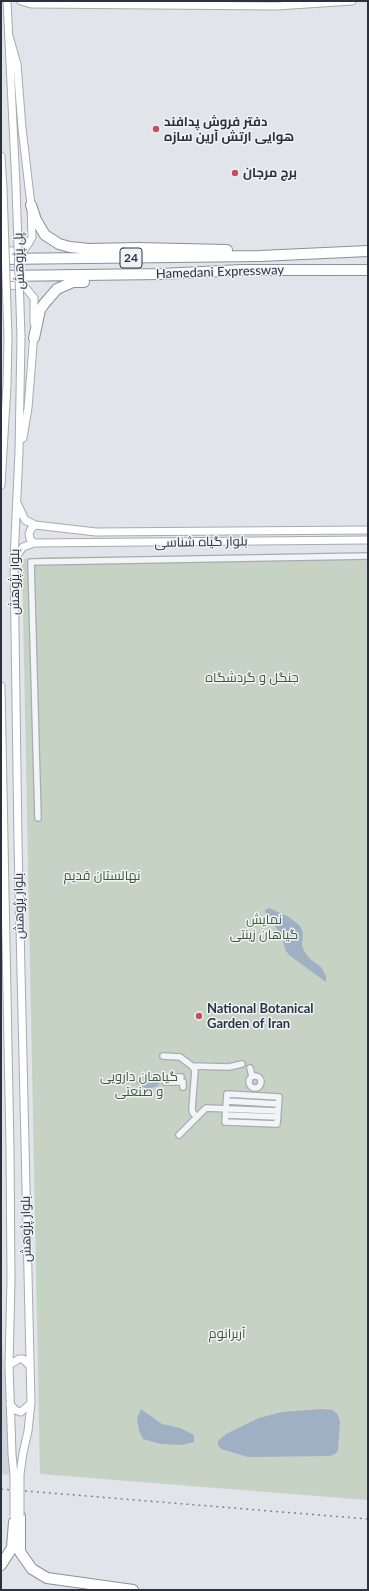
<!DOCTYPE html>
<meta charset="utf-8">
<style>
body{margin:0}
#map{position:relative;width:369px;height:1591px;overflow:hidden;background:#e1e4e8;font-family:Lato,sans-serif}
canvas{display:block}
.frame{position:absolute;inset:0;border:2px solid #2b313f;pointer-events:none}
</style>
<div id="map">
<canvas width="369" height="1591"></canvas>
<div class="frame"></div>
</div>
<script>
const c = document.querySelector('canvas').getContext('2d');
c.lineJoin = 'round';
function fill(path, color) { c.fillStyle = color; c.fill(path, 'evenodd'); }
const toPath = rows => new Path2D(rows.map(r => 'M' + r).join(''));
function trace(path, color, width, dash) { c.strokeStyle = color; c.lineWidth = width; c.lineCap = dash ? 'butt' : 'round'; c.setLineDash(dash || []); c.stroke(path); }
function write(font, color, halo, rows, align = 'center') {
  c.font = font + ' Lato,Cairo,sans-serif'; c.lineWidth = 3; c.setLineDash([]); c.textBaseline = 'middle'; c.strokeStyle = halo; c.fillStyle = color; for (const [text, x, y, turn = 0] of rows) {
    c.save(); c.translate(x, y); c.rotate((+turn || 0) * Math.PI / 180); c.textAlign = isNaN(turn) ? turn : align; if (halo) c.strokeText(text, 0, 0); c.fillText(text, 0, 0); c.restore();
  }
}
const built = toPath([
 [1,1331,14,1475,1,1474]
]);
const green = toPath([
 [368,555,368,1500,40,1474,22,559,49,557]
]);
const water = toPath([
 [269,908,289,917,300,926,303,933,302,945,304,951,310,959,321,967,326,976,326,982,289,955,286,951,280,933,270,919,271,916,266,914,265,910],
 [152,1074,159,1075,160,1077,160,1082,158,1086,147,1089,137,1084,136,1081,139,1083,144,1082,146,1076],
 [141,1409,162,1424,180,1428,194,1435,194,1442,182,1445,161,1444,143,1439,139,1431,137,1418],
 [321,1409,333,1410,338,1415,340,1422,338,1450,335,1454,330,1456,248,1457,221,1449,218,1445,218,1441,226,1434,259,1418,282,1412]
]);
const street = toPath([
 [38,818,31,562,368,556],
 [163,1056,180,1057,192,1066,195,1070,192,1109,193,1113,196,1116],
 [192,1066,229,1067,242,1064],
 [250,1068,252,1076],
 '249 1082a6 6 0 1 1 12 0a6 6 0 1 1-12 0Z',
 [172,1077,181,1077],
 [165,1082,183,1082,183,1087],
 [227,1094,279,1097,277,1124,225,1122,227,1094],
 [227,1101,278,1104],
 [226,1115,278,1117],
 [179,1135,206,1108,278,1111]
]);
const secondary = toPath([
 [7,1,16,186],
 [21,1,31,4,277,6,352,1],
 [1,156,3,189],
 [1,249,9,251,23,251,28,244,32,237,31,205,22,128,17,64,9,36],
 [1,291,10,285,25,287,34,298,34,323],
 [23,438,28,408,34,333],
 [1,485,7,385,8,337],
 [18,505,25,520,35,525,96,532,368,530],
 [34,543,30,539,29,534,31,529,35,525],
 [15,558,23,547,34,543,368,540],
 [1,686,10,1148,11,1280,9,1365,12,1454,14,1475],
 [9,1365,19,1359,23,1359,29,1365],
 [10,1404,15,1410,21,1412,31,1403],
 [20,1474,23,1453,28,1431,31,1403,18,842,14,559,19,452,21,336]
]);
const highway = toPath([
 [31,205,36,220,45,235,59,244,70,247,89,249,137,248,227,250],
 [1,259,260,256,368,251],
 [1,276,161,274,242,270,368,270],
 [34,338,40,310,44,304,57,289,73,282,84,282],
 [20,1516,20,1552,32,1569,47,1578,133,1590],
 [1,1565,12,1548,14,1522]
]);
const rail = toPath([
 [1,1489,368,1519]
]);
const secondaryBridge = toPath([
 [16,186,21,336],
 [3,189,8,337],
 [20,1474,20,1516],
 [14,1475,14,1516]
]);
const markers = [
 [156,129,4,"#c3505e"],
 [235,173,4,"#c3505e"],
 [199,1016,4,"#c3505e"]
];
const shields = [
 [131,258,22]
];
const shieldNames = [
 ["24",131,258]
];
const poiNames = [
 ["دفتر فروش پدافند",164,122],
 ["هوایی ارتش آرین سازه",164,137],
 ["برج مرجان",243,173],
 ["National Botanical",207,1009],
 ["Garden of Iran",207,1024]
];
const streetNames = [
 ["پل پژوهش",19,261,-92],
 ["Hamedani Expressway",220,272,-2],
 ["بلوار گیاه شناسی",201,542,-1],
 ["بلوار پژوهش",15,582,-90],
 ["بلوار پژوهش",19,906,-91],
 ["بلوار پژوهش",26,1229,-91]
];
const parkNames = [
 ["جنگل و گردشگاه",252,678],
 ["نهالستان قدیم",102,876],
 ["نمایش",264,920],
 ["گیاهان زینتی",264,935],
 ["گیاهان دارویی",139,1077],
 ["و صنعتی",139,1092],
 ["آربرانوم",227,1334]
];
fill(built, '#cfd3da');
fill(green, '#c6d2c3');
fill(water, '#9fb0c5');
trace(street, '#a7abb2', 8);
trace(secondary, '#a7abb2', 9);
trace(highway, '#89919e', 12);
trace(street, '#f3f4f7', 5.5);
trace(secondary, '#fff', 7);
trace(highway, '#fff', 10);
trace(rail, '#7c8391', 1.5, [2, 4]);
trace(secondaryBridge, '#a7abb2', 9, []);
trace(secondaryBridge, '#fff', 7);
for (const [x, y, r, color] of markers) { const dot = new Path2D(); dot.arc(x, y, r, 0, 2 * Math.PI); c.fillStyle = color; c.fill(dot); trace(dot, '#f0f2f6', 1.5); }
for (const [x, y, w] of shields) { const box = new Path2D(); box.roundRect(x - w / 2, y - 10, w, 20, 3); c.fillStyle = '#f0f2f6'; c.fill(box); trace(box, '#2b313f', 1); }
write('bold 12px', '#2b313f', null, shieldNames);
write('bold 13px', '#2b313f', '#f0f2f6', poiNames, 'left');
write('13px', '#2b313f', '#f0f2f6', streetNames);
write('13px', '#3e5939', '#f0f2f6', parkNames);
</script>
